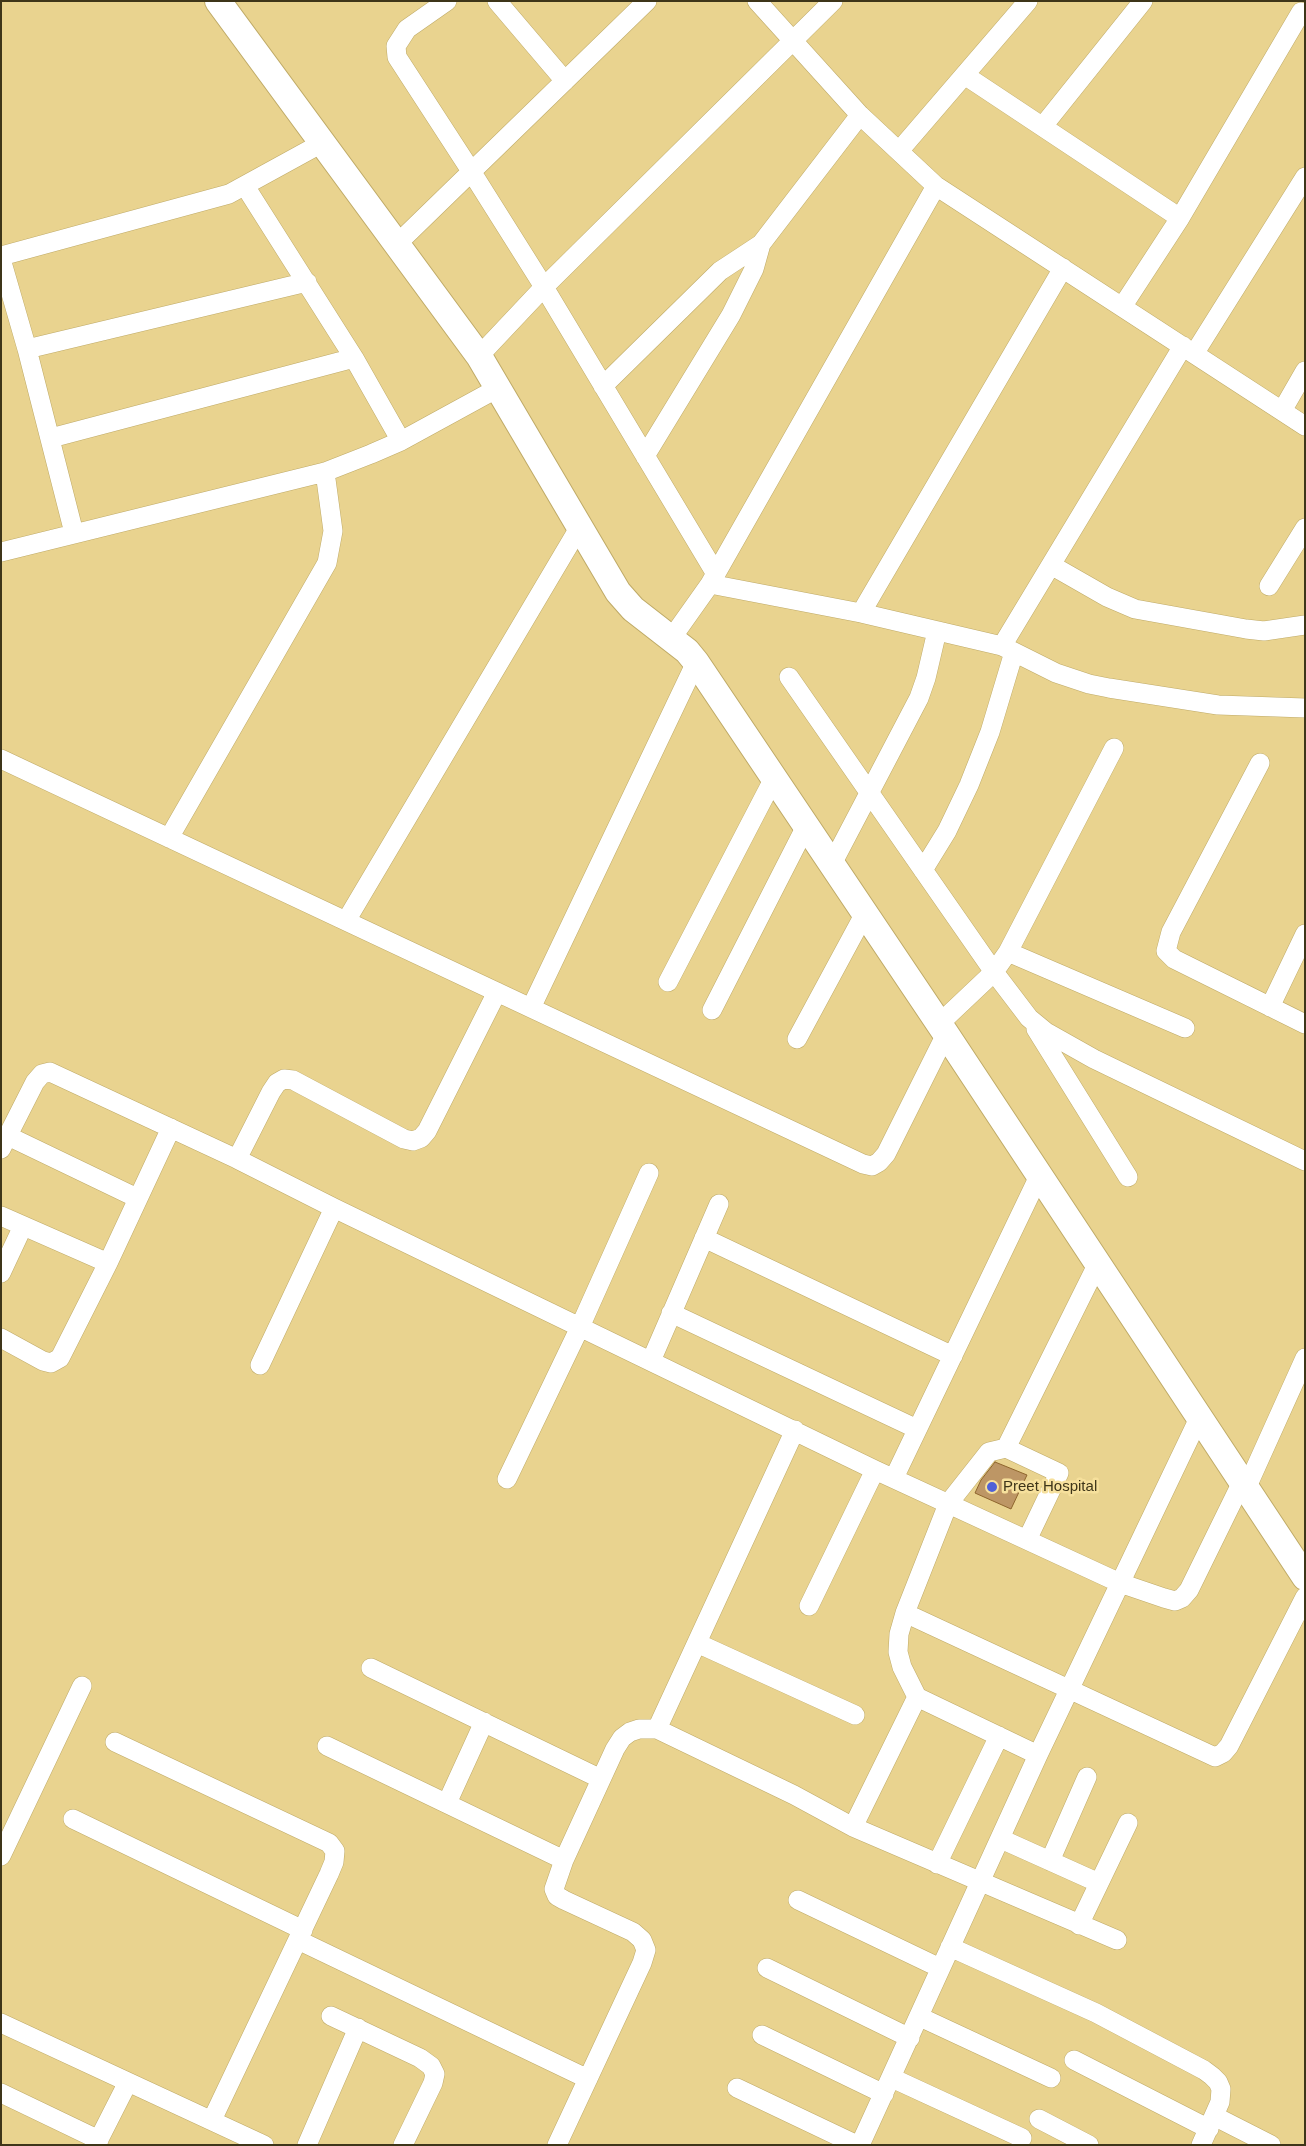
<!DOCTYPE html>
<style>
body{margin:0}
#map{position:relative;width:1306px;height:2146px;overflow:hidden;background:#e9d38f;font-family:Helvetica,sans-serif}
canvas{display:block}
.frame{position:absolute;inset:0;border:2px solid #3e3519;pointer-events:none}
</style>
<div id="map">
<canvas width="1306" height="2146"></canvas>
<div class="frame"></div>
</div>
<script>
const c = document.querySelector('canvas').getContext('2d');
c.lineJoin = 'round';
function fill(path, color) { c.fillStyle = color; c.fill(path, 'evenodd'); }
const toPath = rows => new Path2D(rows.map(r => 'M' + r).join(''));
function trace(path, color, width, dash) { c.strokeStyle = color; c.lineWidth = width; c.lineCap = dash ? 'butt' : 'round'; c.setLineDash(dash || []); c.stroke(path); }
function write(font, color, halo, rows, align = 'center') {
  c.font = font + ' Helvetica,sans-serif'; c.lineWidth = 5; c.setLineDash([]); c.textBaseline = 'middle'; c.strokeStyle = halo; c.fillStyle = color; for (const [text, x, y, turn = 0] of rows) {
    c.save(); c.translate(x, y); c.rotate((+turn || 0) * Math.PI / 180); c.textAlign = isNaN(turn) ? turn : align; if (halo) c.strokeText(text, 0, 0); c.fillText(text, 0, 0); c.restore();
  }
}
const building = toPath([
 [995,1462,1027,1475,1011,1509,975,1493,981,1480,995,1462]
]);
const street = toPath([
 [447,1,407,29,396,46,397,57,471,171,544,287,716,574],
 [497,1,565,81],
 [757,1,860,115,936,186,1305,426],
 [966,76,1180,218],
 [1043,126,1143,1],
 [899,151,1028,1],
 [245,186,354,358,401,441],
 [397,244,647,1],
 [1,256,229,194,322,143],
 [1,259,27,349,74,533],
 [1122,307,1180,218,1301,12],
 [27,349,307,282],
 [1194,354,1305,177],
 [479,356,544,287,833,1],
 [603,386,720,271,761,244],
 [1282,411,1305,371],
 [51,438,354,358],
 [645,456,731,315,754,269,761,244,860,115],
 [1,552,325,472,371,454,401,441,498,388],
 [1051,565,1107,597,1135,609,1246,629,1264,631,1305,625],
 [710,584,861,613,1002,646,1056,673,1089,684,1109,688,1218,705,1305,708],
 [1269,586,1305,528],
 [861,613,1063,268],
 [671,639,710,584,936,186],
 [1002,646,1183,346],
 [789,677,994,972,1029,1018,1046,1032,1094,1059,1305,1161],
 [1,759,863,1164,872,1166,879,1162,886,1154,946,1034],
 [1260,763,1171,932,1166,951,1174,959,1305,1024],
 [169,838,327,563,333,531,325,472],
 [832,864,919,698,926,678,937,631],
 [923,870,947,831,969,785,990,732,1014,652],
 [346,921,579,528],
 [1008,952,1185,1028],
 [668,982,774,778],
 [1270,1007,1305,934],
 [531,1008,696,662],
 [712,1010,806,826],
 [939,1024,994,972,1008,952,1114,748],
 [1036,1029,1128,1177],
 [797,1039,865,913],
 [8,1136,137,1198],
 [1,1149,35,1082,42,1074,50,1072,237,1159,334,1208,875,1470,1120,1583,1164,1598,1175,1601,1182,1598,1189,1590,1242,1482],
 [237,1159,271,1092,277,1083,284,1079,293,1080,404,1139,413,1141,421,1138,427,1131,497,992],
 [1,1216,108,1263],
 [704,1238,953,1356],
 [1,1273,23,1226],
 [671,1313,917,1429],
 [1,1338,43,1361,51,1363,60,1358,108,1263,171,1128],
 [651,1361,719,1204],
 [260,1365,334,1208],
 [894,1478,1039,1176],
 [507,1479,580,1327,649,1173],
 [1246,1489,1305,1358],
 [1027,1540,1059,1473,1006,1448,1097,1265],
 [809,1606,875,1470],
 [905,1613,1215,1757,1223,1753,1229,1746,1305,1597],
 [697,1643,855,1715],
 [371,1668,601,1779],
 [917,1697,902,1667,898,1652,899,1634,905,1613,948,1504,989,1452,1006,1448],
 [657,1729,795,1430],
 [115,1742,329,1843,335,1851,334,1862,329,1874,212,2120],
 [327,1746,564,1860],
 [447,1803,484,1722],
 [73,1819,303,1930],
 [853,1827,917,1697,1038,1755],
 [1001,1839,1099,1883],
 [1,1856,82,1686],
 [1050,1861,1087,1777],
 [937,1864,999,1736],
 [798,1900,940,1968],
 [1079,1925,1128,1823],
 [298,1940,588,2079],
 [950,1947,1096,2013,1204,2070,1212,2076,1218,2082,1221,2089,1220,2102,1201,2145],
 [767,1968,910,2038],
 [331,2016,420,2058,431,2066,435,2074,433,2083,403,2145],
 [920,2017,1051,2078],
 [1,2023,128,2082],
 [762,2035,884,2094],
 [1074,2060,1209,2129],
 [892,2078,1022,2138],
 [737,2088,857,2145],
 [1,2093,99,2140],
 [1214,2116,1271,2145],
 [1039,2119,1089,2145],
 [96,2145,128,2082,264,2145],
 [307,2145,358,2028],
 [557,2145,642,1963,646,1950,642,1940,633,1932,564,1900,557,1896,554,1889,564,1860,615,1749,622,1738,630,1732,639,1729,657,1729,794,1795,853,1827,1117,1940],
 [860,2145,1038,1755,1199,1418]
]);
const secondary = toPath([
 [218,1,479,356,618,592,633,609,687,651,696,662,946,1034,1305,1577]
]);
const markers = [
 [992,1487,6,"#4f61d7"]
];
const poiNames = [
 ["Preet Hospital",1003,1487]
];
fill(building, '#bd9665');
trace(building, '#8e652d', 1);
trace(street, '#bfaa67', 20);
trace(secondary, '#bfaa67', 28);
trace(street, '#fff', 19);
trace(secondary, '#fff', 26);
for (const [x, y, r, color] of markers) { const dot = new Path2D(); dot.arc(x, y, r, 0, 2 * Math.PI); c.fillStyle = color; c.fill(dot); trace(dot, '#f6e09c', 2); }
write('15px', '#3e3519', '#f6e09c', poiNames, 'left');
</script>
